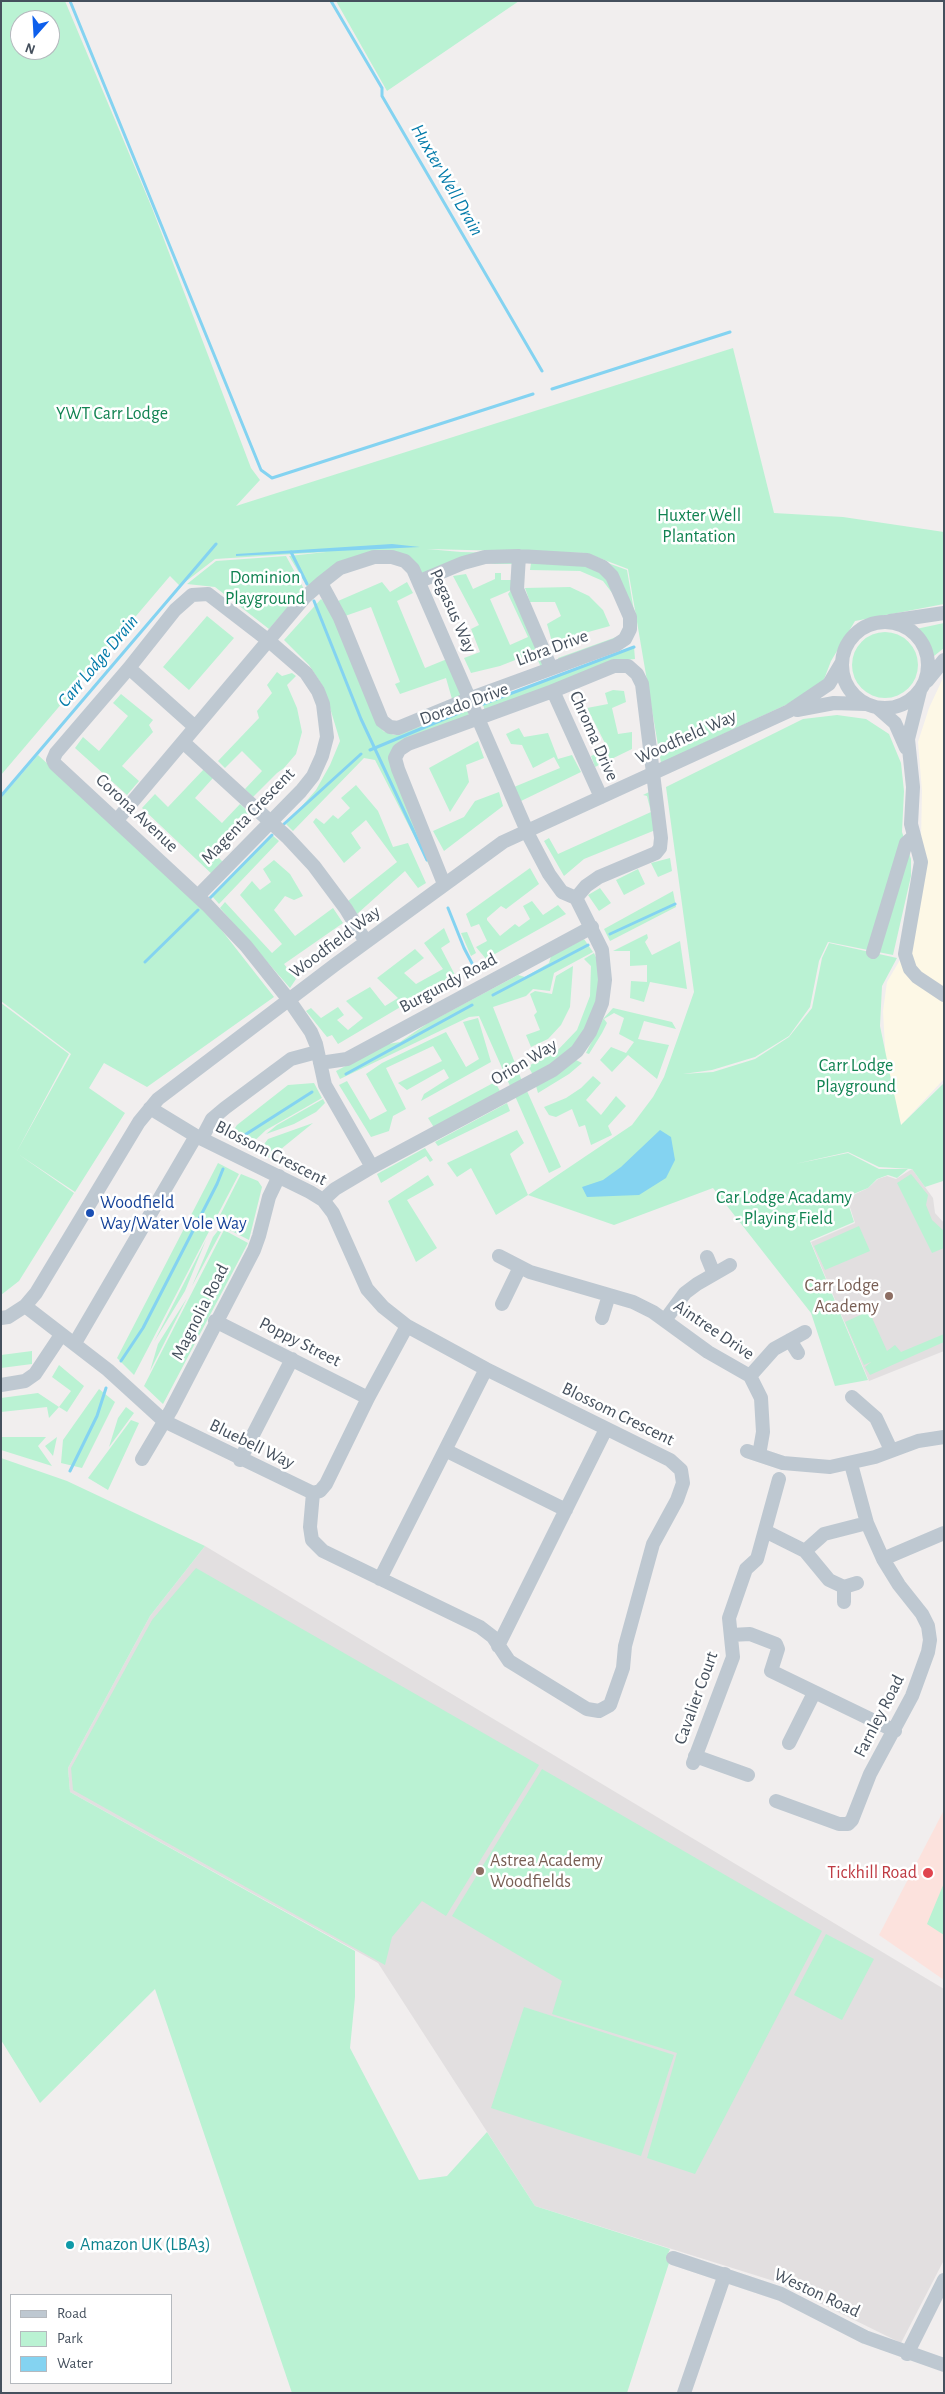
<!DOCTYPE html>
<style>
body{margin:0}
#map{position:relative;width:945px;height:2394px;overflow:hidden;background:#f1eeee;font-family:"Alegreya Sans",sans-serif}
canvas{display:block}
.frame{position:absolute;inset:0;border:2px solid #45505d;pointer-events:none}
.legend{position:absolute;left:10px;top:2294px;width:162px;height:90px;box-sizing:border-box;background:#fff;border:1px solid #b5b9be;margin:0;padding:6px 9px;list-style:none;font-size:15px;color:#45505d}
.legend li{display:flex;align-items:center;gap:10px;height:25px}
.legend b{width:25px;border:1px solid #b5b9be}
.north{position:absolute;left:10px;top:10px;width:50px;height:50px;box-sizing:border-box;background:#fff;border:1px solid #b5b9be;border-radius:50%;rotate:199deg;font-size:14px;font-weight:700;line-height:20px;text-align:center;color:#45505d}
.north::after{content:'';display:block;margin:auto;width:18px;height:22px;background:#0d5fec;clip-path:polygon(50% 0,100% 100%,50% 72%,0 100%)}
</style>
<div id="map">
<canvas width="945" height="2394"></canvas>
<div class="frame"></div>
<ul class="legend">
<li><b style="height:6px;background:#bec8d1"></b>Road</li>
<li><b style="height:14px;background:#baf2d3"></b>Park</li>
<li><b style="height:14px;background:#84d3f1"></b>Water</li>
</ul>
<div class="north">N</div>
</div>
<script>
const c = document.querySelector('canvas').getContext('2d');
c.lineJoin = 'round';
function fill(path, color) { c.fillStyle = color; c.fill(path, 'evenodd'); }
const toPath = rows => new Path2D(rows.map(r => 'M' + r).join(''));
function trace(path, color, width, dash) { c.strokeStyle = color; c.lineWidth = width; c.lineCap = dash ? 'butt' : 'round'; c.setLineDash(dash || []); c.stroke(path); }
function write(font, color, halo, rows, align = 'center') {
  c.font = font + ' "Alegreya Sans",sans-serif'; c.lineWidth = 5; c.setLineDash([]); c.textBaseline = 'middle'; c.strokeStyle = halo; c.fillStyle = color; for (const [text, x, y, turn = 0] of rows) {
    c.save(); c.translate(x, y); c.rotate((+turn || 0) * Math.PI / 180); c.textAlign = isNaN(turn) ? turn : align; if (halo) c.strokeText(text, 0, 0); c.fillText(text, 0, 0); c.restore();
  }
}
const commercial = toPath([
 [944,676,944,1079,901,1125,886,1065,883,1011,887,982,914,936,921,840,922,791,918,742,929,708]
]);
const education = toPath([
 [912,1169,933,1198,935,1213,944,1223,944,1351,869,1381,811,1242,855,1223,847,1198,868,1188,878,1179,887,1176,896,1179],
 [205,1546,944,1989,944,2260,901,2343,777,2282,535,2206,378,1963,70,1792,68,1768,150,1616]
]);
const medical = toPath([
 [944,1810,944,1980,879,1935]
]);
const green = toPath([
 [1,1,65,1,152,208,251,468,260,480,236,506,733,348,774,513,843,517,944,532,944,604,855,621,831,661,823,682,790,703,661,763,628,569,586,553,427,549,461,552,586,555,627,570,635,617,604,565,519,555,421,578,415,568,374,556,310,591,289,556,326,552,215,559,180,586,170,576,1,775],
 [20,20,50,20,50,50,20,50],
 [336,1,519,1,387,91],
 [286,556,304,589,269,629,215,587,187,584,216,561],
 [518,557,516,576,549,667,542,670,535,653,538,651,500,666,471,673,464,658,480,652,471,629,479,625,453,576,466,574,473,589,495,579,495,573,501,573,501,580,512,580,512,564,490,564],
 [511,590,508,594,528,637,510,645,490,599],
 [531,563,585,563,601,569,628,617,623,639,559,663,558,658,619,636,626,623,616,598,603,581,580,571,530,570],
 [382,582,390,592,407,582,413,593,397,601,425,668,447,659,463,695,452,699,446,678,400,694,395,684,400,682,371,607,345,616,338,601],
 [570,587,589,596,603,610,610,626,552,642,547,624,561,616,555,602,530,602,525,588],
 [321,599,328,605,383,731,394,735,468,711,469,717,392,756,430,867,375,760,364,758,293,831,286,824,316,790,330,765,340,741,324,688,309,665,284,640],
 [207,616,234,638,189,690,163,667],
 [944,623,944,648,934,656,925,636,916,629],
 '852 665a33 33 0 1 1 66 0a33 33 0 1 1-66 0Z',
 [634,647,635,659,624,660,485,712,483,704],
 [277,672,282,676,292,673,296,676,287,685,297,708,302,732,296,754,284,768,277,773,253,797,245,789,262,771,242,751,225,768,218,761,259,718,257,711,272,693,267,685],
 [613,690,624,691,626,702,612,708,618,734,632,732,632,749,595,767,591,756,608,749,587,708,608,704,605,693],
 [121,694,153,720,149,725,153,732,122,766,139,781,127,795,75,748,83,737,99,751,128,716,113,703],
 [837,715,866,719,889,734,901,763,904,791,902,832,911,859,911,876,893,955,828,942,819,961,810,1007,789,1036,755,1057,712,1070,683,1074,713,1072,755,1059,789,1037,812,1008,822,958,829,943,897,958,882,986,880,1026,892,1084,901,1125,944,1083,943,1181,925,1187,912,1169,879,1167,848,1152,795,1164,848,1153,879,1169,908,1169,897,1178,888,1175,877,1179,868,1188,846,1197,854,1222,810,1241,868,1380,835,1386,811,1313,713,1188,614,1225,528,1195,496,1215,471,1168,457,1177,447,1163,517,1130,524,1143,510,1154,528,1195,632,1125,653,1097,664,1077,694,992,666,787,803,719],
 [519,728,524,737,548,733,558,759,572,755,581,772,521,801,514,787,560,768,554,757,533,768,522,745,511,744,506,734],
 [478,741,484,758,466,765,469,782,450,812,429,768],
 [38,755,205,909,274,997,147,1087,104,1063,89,1088,125,1113,75,1192,18,1154,74,1193,19,1281,1,1295,1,1003,69,1054,16,1153,71,1054,1,1001,1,798],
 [204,769,213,778,195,798,222,823,240,804,250,813,213,852,226,865,215,877,142,808,155,794,168,807],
 [356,785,378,811,393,847,408,843,426,883,418,888,405,871,357,914,348,901,397,862,366,820,351,833,361,848,344,863,313,822,316,818,324,824,333,815,338,819,350,808,341,798],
 [651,791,656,828,653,831,584,859,564,876,544,841,549,838,558,854,651,812,647,796,643,795],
 [499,792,503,806,444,851,433,831,464,817,475,801],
 [272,835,279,841,219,904,212,896],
 [670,858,672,871,658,877,651,863],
 [274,860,290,874,303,896,294,900,285,896,274,910,295,936,333,908,343,923,284,964,296,979,290,988,220,908,225,902,272,953,282,944,240,895,252,881,260,890,271,882,263,869],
 [530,868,539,884,506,909,501,906,487,918,487,920,500,936,515,924,519,927,530,919,523,906,532,901,543,915,558,905,566,914,486,959,476,947,487,941,479,924,471,927,466,914],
 [638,869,645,884,624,895,616,880],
 [600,888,611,903,599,911,588,895],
 [673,891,676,907,610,941,604,929],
 [444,928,450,942,441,948,455,975,424,993,338,1044,332,1035,327,1037,306,1011,311,1008,321,1018,338,1007,344,1015,337,1020,348,1030,363,1018,346,1001,370,987,385,1006,398,998,377,978,415,949,424,958,404,973,416,984,443,969,424,943],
 [467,932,476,953,471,956,461,933],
 [647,934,648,938,645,942,652,955,680,941,687,989,650,982,644,1002,630,998,631,981,647,982,647,965,630,966,630,951,613,951],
 [584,939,593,952,554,973,550,991,533,989,526,996,493,1007,522,1081,510,1086,479,1016,469,1017,340,1079,336,1071,388,1044,400,1042,428,1023,518,975,525,977,549,963,551,956],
 [594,953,598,962,600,993,584,1033,572,1048,553,1064,533,1075,528,1066,555,1053,577,1030,590,996,591,966,584,959],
 [573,966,570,1007,561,1025,548,1039,531,1047,526,1035,540,1030,534,1015,537,1012,530,994,535,991,552,994,556,976],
 [613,1008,672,1022,676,1029,644,1021,638,1039,669,1045,657,1079,628,1055,612,1072,600,1060,611,1047,626,1053,634,1042,619,1034,624,1018,614,1013,604,1019,607,1023,602,1033,589,1054,586,1053,603,1019],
 [478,1018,491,1062,421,1101,424,1094,449,1078,444,1069,407,1090,398,1083,442,1061,433,1046,386,1068,406,1109,393,1116,389,1131,371,1137,339,1085,347,1081,370,1120,387,1111,366,1074,382,1063,446,1032,466,1067,479,1059,463,1022],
 [576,1060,582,1063,569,1074,538,1093,536,1086],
 [593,1076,601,1083,586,1100,601,1115,616,1096,626,1106,608,1126,612,1135,591,1145,585,1125,579,1127,572,1109,556,1117,549,1115,544,1107,566,1098,581,1088],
 [495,1082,501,1093,435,1129,428,1118],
 [314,1083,322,1098,266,1130,249,1146,235,1139,237,1134,233,1131,237,1125,288,1085],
 [527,1091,561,1167,549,1173,515,1096],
 [323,1099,325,1103,316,1112,294,1124,266,1134,277,1125],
 [507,1103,510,1111,438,1146,435,1142],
 [313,1123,270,1158,258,1152,268,1139],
 [425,1148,433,1160,430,1162,426,1156,381,1183,377,1174],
 [218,1163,239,1174,134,1375,117,1358],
 [241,1174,258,1181,262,1187,249,1240,216,1223],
 [911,1174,928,1195,926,1205,932,1220,944,1231,944,1248,932,1253,897,1183],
 [428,1175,434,1185,407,1200,437,1248,416,1262,388,1201],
 [859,1226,870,1251,825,1270,814,1246],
 [220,1228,222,1230,192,1286,213,1237],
 [224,1230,248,1243,163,1404,144,1386],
 [206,1240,185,1291,154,1342],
 [187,1298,150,1371,158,1344],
 [869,1311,887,1351,895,1345,901,1352,944,1334,944,1342,870,1375,865,1367,871,1362,864,1365,845,1322],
 [32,1351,32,1364,1,1368,1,1355],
 [59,1365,84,1386,67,1412,59,1407,49,1418,47,1407,1,1412,1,1398,38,1393,59,1407,71,1391,52,1377],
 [99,1389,115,1402,82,1468,61,1463,63,1440],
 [126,1407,134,1413,109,1447,118,1418],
 [131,1420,139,1423,108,1490,88,1478],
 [1,1437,46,1437,38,1446,52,1466,1,1450],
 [57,1437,53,1456,45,1446],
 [1,1458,67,1481,205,1546,150,1616,68,1768,70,1792,355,1951,355,1997,350,2048,419,2180,447,2176,487,2132,535,2206,670,2249,666,2259,669,2263,627,2393,292,2393,155,1989,40,2103,1,2040],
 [196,1568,539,1765,446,1916,422,1901,392,1937,385,1965,73,1790,71,1768,152,1620],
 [542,1769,822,1931,695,2174,647,2158,677,2053,552,2014,562,1981,452,1916],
 [944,1883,944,1935,927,1924],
 [826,1934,874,1959,842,2020,794,1995],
 [524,2007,674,2055,641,2156,491,2108]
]);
const water = toPath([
 [392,544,420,547,236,556,236,554],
 [660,1130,671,1137,675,1160,666,1178,639,1195,587,1197,582,1187,603,1180,621,1167]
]);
const stream = toPath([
 [70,1,261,470,272,478,533,394],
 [331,1,382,88,382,96,542,371],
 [552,389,730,332],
 [291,552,307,584],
 [314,601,361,719,427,860],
 [483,704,634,647],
 [370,750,461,712],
 [1,796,216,544],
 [284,824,361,754],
 [210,898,272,835],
 [448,908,464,948,476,971],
 [610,934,675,904],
 [145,962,198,910],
 [493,995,588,945],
 [346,1074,472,1005],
 [240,1138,312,1092],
 [121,1361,143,1328,217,1184,223,1169],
 [70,1471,97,1416,106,1388]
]);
const minor = toPath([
 [519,556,517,589,551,668],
 [321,583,340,618,382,721,390,727,398,728,471,698,616,645,625,639,630,629,630,617,612,576,603,567,587,560,519,556,485,557,463,563,420,581],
 [890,621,944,613],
 '842 665a43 43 0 1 1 86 0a43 43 0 1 1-86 0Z',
 [129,668,195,727],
 [927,681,944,660],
 [553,691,601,797],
 [920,691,908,739,913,787,911,824,921,862,905,954,910,969,917,977,944,995],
 [878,708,895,723,906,748],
 [797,710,834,703,865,704],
 [183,742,287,837,314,866,346,909,366,942],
 [117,820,305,597,321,583,340,568,374,557,392,557,405,561,413,569,530,838,549,874,562,892,576,898,602,950,605,980,602,1003,590,1032,577,1051,553,1070,372,1167,335,1189,323,1200],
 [444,884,398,769,395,758,399,750,408,744,553,691,614,666,628,666,637,674,642,684,661,838,660,848,656,853,599,877,586,886,576,898],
 [198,896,301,791,313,776,322,756,327,737,323,704,318,691,306,673,269,641,208,594,192,595,175,610,129,668,56,753,53,760,55,764,207,905,246,946,289,1000,311,1032,316,1044,325,1085,372,1167],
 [873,952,906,843,914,836],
 [320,1063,347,1059,592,927],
 [150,1108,196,1136,310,1192,323,1200,333,1213,367,1289,383,1307,407,1326,486,1369,670,1460,681,1470,683,1483,677,1500,653,1544,625,1646,623,1668,610,1705,599,1711,587,1709,509,1661,493,1637,480,1627,323,1551,312,1540,310,1527,313,1493],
 [202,1138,212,1119,225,1108,291,1059,317,1052],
 [499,1256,530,1272,633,1302,653,1312,708,1352,750,1376,761,1398,763,1432,759,1455],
 [707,1257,714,1274],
 [502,1304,520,1267],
 [25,1306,108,1370,164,1421,313,1493,320,1491,326,1484,368,1398,407,1326],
 [1,1318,8,1317,25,1306,36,1293,139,1122,158,1099,336,964,503,842,789,711,829,684,842,662],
 [602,1318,609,1295],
 [665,1320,685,1293,697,1284,730,1265],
 [215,1321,368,1398],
 [790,1340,798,1353],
 [75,1343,196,1136],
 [750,1376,774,1349,805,1332],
 [1,1385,25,1381,35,1374,61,1335],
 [852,1397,876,1418,891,1450],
 [445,1450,566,1510],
 [747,1451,783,1463,830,1467,875,1457,918,1441,944,1437],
 [142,1459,171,1410,254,1250,259,1236,269,1197,279,1176],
 [240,1460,292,1359],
 [765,1531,805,1551,829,1580,844,1587],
 [805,1551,824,1534,867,1523],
 [883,1559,944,1533],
 [380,1579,486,1369],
 [844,1602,844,1587,857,1583],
 [731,1635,750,1634,776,1644,778,1649,771,1671,895,1731],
 [498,1646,606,1429],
 [789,1743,814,1693],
 [695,1756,748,1775],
 [693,1763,733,1657,729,1618,746,1569,757,1559,779,1479],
 [776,1801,839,1824,848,1824,852,1820,870,1774,912,1696,928,1652,930,1640,928,1626,922,1614,899,1585,883,1559,867,1523,851,1464],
 [673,2258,781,2294,865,2337,944,2365],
 [907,2354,944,2280],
 [684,2393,725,2274]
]);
const markers = [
 [90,1213,5,"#1a4fb4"],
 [889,1296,5,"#8d6e63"],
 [480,1871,5,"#8d6e63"],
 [928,1873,6,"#e0444e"],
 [70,2245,5,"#0f9aa8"]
];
const parkNames = [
 ["YWT Carr Lodge",112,414],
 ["Huxter Well",699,516],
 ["Plantation",699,537],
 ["Dominion",265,578],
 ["Playground",265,599],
 ["Carr Lodge",856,1066],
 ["Playground",856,1087],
 ["Car Lodge Acadamy",784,1198],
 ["- Playing Field",784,1219]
];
const streetNames = [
 ["Pegasus Way",453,611,66],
 ["Libra Drive",552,648,-20],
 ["Dorado Drive",464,704,-20],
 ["Chroma Drive",594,736,66],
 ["Woodfield Way",686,737,-24],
 ["Corona Avenue",137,813,43],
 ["Magenta Crescent",248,816,-46],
 ["Woodfield Way",335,942,-37],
 ["Burgundy Road",448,983,-28],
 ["Orion Way",524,1062,-31],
 ["Blossom Crescent",271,1153,27],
 ["Magnolia Road",200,1312,-63],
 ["Aintree Drive",714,1330,34],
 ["Poppy Street",300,1342,27],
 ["Blossom Crescent",618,1414,26],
 ["Bluebell Way",252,1444,26],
 ["Cavalier Court",696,1698,-70],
 ["Farnley Road",879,1716,-63],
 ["Weston Road",817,2293,25]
];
const transitNames = [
 ["Woodfield",100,1203],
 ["Way/Water Vole Way",100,1224]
];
const educationNames = [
 ["Carr Lodge",879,1286],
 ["Academy",879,1307],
 ["Astrea Academy",490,1861,"left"],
 ["Woodfields",490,1882,"left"]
];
const healthNames = [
 ["Tickhill Road",917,1873]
];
const cultureNames = [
 ["Amazon UK (LBA3)",80,2245]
];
const waterNames = [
 ["Huxter Well Drain",447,180,60],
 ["Carr Lodge Drain",98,661,-50]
];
fill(commercial, '#fdf8e6');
fill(education, '#e2dfe0');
fill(medical, '#fce2dd');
fill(green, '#baf2d3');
fill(water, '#84d3f1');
trace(stream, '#84d3f1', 3);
trace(minor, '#bec8d1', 14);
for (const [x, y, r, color] of markers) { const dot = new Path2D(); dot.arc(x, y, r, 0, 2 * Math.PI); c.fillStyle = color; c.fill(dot); trace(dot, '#fff', 2); }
write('18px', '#118352', '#fff', parkNames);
write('18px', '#45505d', '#fff', streetNames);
write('18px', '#164399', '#fff', transitNames, 'left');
write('18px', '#785e54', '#fff', educationNames, 'right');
write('18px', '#be3a42', '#fff', healthNames, 'right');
write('18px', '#0d838f', '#fff', cultureNames, 'left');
write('italic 19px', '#047baa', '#fff', waterNames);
</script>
